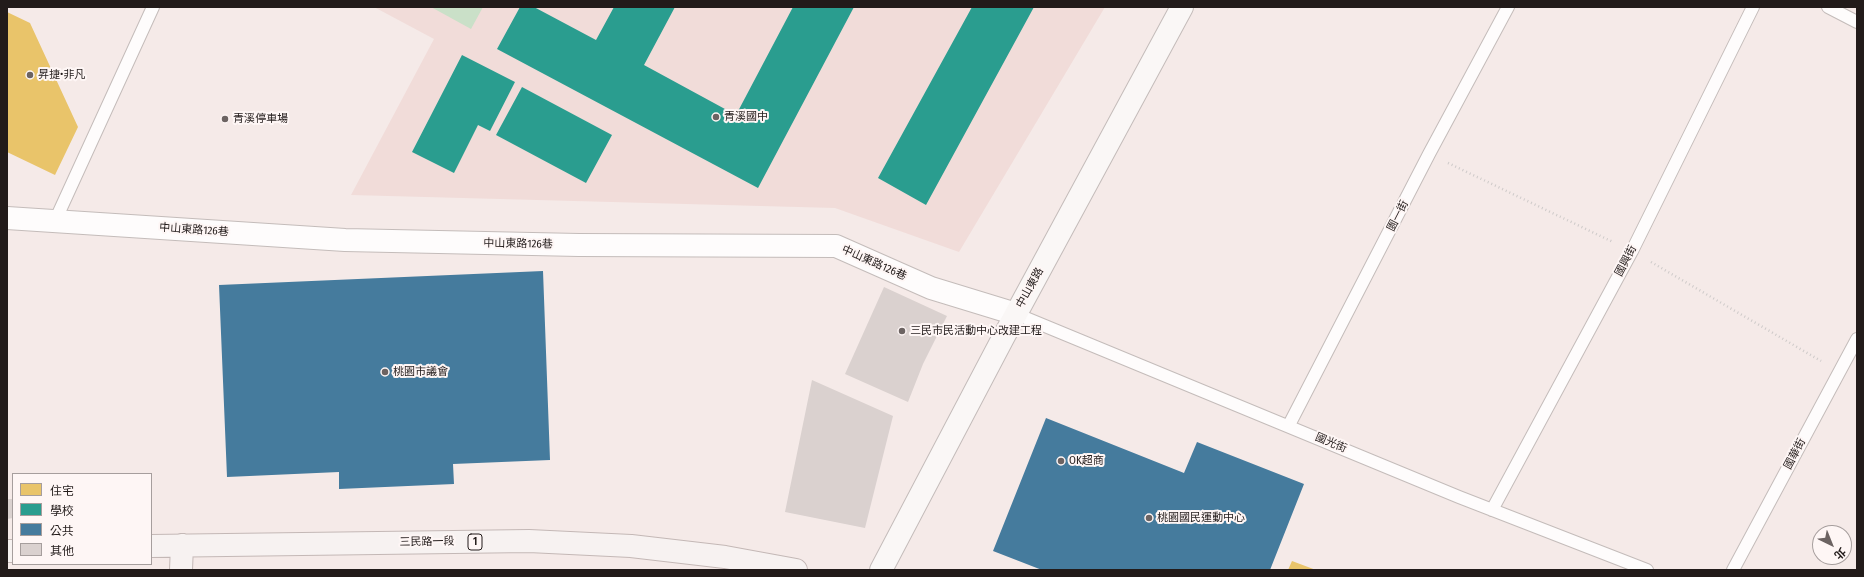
<!DOCTYPE html>
<meta charset="utf-8">
<style>
body{margin:0}
#map{position:relative;width:1864px;height:577px;overflow:hidden;background:#f5eae8;font-family:"Fira Sans Condensed","Noto Sans TC",sans-serif}
canvas{display:block}
.frame{position:absolute;inset:0;border:8px solid #221b1a;pointer-events:none}
.legend{position:absolute;left:12px;top:473px;width:140px;height:92px;box-sizing:border-box;background:#fef6f5;border:1px solid #a69e9d;margin:0;padding:5px 7px;list-style:none;font-size:12px;color:#221b1a}
.legend li{display:flex;align-items:center;gap:8px;height:20px}
.legend b{width:20px;border:1px solid #a69e9d}
.north{position:absolute;left:1812px;top:525px;width:40px;height:40px;box-sizing:border-box;background:#fef6f5;border:1px solid #a69e9d;border-radius:50%;rotate:137deg;font-size:11px;font-weight:700;line-height:16px;text-align:center;color:#221b1a}
.north::after{content:'';display:block;margin:auto;width:14px;height:18px;background:#6c6362;clip-path:polygon(50% 0,100% 100%,50% 72%,0 100%)}
</style>
<div id="map">
<canvas width="1864" height="577"></canvas>
<div class="frame"></div>
<ul class="legend">
<li><b style="height:11px;background:#e9c46a"></b>住宅</li>
<li><b style="height:11px;background:#2a9d8f"></b>學校</li>
<li><b style="height:11px;background:#457b9d"></b>公共</li>
<li><b style="height:11px;background:#dad1cf"></b>其他</li>
</ul>
<div class="north">北</div>
</div>
<script>
const c = document.querySelector('canvas').getContext('2d');
c.lineJoin = 'round';
function fill(path, color) { c.fillStyle = color; c.fill(path, 'evenodd'); }
const toPath = rows => new Path2D(rows.map(r => 'M' + r).join(''));
function trace(path, color, width, dash) { c.strokeStyle = color; c.lineWidth = width; c.lineCap = dash ? 'butt' : 'round'; c.setLineDash(dash || []); c.stroke(path); }
function write(font, color, halo, rows, align = 'center') {
  c.font = font + ' "Fira Sans Condensed","Noto Sans TC",sans-serif'; c.lineWidth = 4; c.setLineDash([]); c.textBaseline = 'middle'; c.strokeStyle = halo; c.fillStyle = color; for (const [text, x, y, turn = 0] of rows) {
    c.save(); c.translate(x, y); c.rotate((+turn || 0) * Math.PI / 180); c.textAlign = isNaN(turn) ? turn : align; if (halo) c.strokeText(text, 0, 0); c.fillText(text, 0, 0); c.restore();
  }
}
const built = toPath([
 [374,7,1105,7,959,252,835,208,351,195,434,39]
]);
const green = toPath([
 [431,7,483,7,471,29]
]);
const homes = toPath([
 [7,12,30,23,78,127,55,175,7,152],
 [1292,561,1316,570,1288,570]
]);
const schools = toPath([
 [520,7,534,7,596,40,614,7,675,7,644,65,736,115,793,7,854,7,758,188,497,49],
 [972,7,1034,7,926,205,878,178],
 [462,55,515,82,490,131,478,125,454,173,412,152],
 [522,87,612,135,586,183,496,135]
]);
const public = toPath([
 [543,271,550,460,453,464,454,484,339,489,339,472,227,477,219,285],
 [1046,418,1184,473,1197,442,1304,484,1270,570,1042,570,993,551]
]);
const building = toPath([
 [884,287,947,316,923,364,908,402,845,374],
 [812,380,893,416,865,528,785,512],
 [7,499,13,499,13,518,7,519]
]);
const path = toPath([
 [1448,163,1613,242],
 [1651,262,1821,361]
]);
const lane = toPath([
 [1828,7,1857,22],
 [55,221,153,7],
 [1016,314,1459,497,1647,570],
 [1289,425,1429,154,1508,7],
 [1492,510,1632,251,1753,7],
 [1733,570,1857,339]
]);
const street = toPath([
 [7,218,345,240,579,245,836,246,931,288,1016,314]
]);
const secondary = toPath([
 [881,570,1003,338,1182,7]
]);
const primary = toPath([
 [151,546,529,541,631,546,725,557,796,570],
 [7,551,13,551],
 [181,570,182,545]
]);
const markers = [
 [30,75,4,"#6c6362"],
 [716,117,4,"#6c6362"],
 [225,119,4,"#6c6362"],
 [902,331,4,"#6c6362"],
 [385,372,4,"#6c6362"],
 [1061,461,4,"#6c6362"],
 [1149,518,4,"#6c6362"]
];
const shields = [
 [475,542,14]
];
const shieldNames = [
 ["1",475,542]
];
const poiNames = [
 ["昇捷•非凡",38,75],
 ["青溪國中",724,117],
 ["青溪停車場",233,119],
 ["三民市民活動中心改建工程",910,331],
 ["桃園市議會",393,372],
 ["OK超商",1069,461],
 ["桃園國民運動中心",1157,518]
];
const streetNames = [
 ["園一街",1398,216,-63],
 ["中山東路126巷",194,230,4],
 ["中山東路126巷",518,244,1],
 ["國興街",1626,261,-62],
 ["中山東路126巷",874,263,24],
 ["中山東路",1030,288,-61],
 ["國光街",1331,443,23],
 ["國華街",1795,454,-62],
 ["三民路一段",427,542,-1]
];
fill(built, '#f1dcd9');
fill(green, '#cae0c8');
fill(homes, '#e9c46a');
fill(schools, '#2a9d8f');
fill(public, '#457b9d');
fill(building, '#dad1cf');
trace(lane, '#c4bcba', 14);
trace(street, '#c4bcba', 24);
trace(secondary, '#c4bcba', 24);
trace(primary, '#c4b8b6', 24);
trace(path, '#cecac9', 2.5, [1, 3]);
trace(lane, '#fefcfc', 12);
trace(street, '#fefcfc', 22);
trace(secondary, '#faf7f6', 22);
trace(primary, '#f7f2f1', 22);
for (const [x, y, r, color] of markers) { const dot = new Path2D(); dot.arc(x, y, r, 0, 2 * Math.PI); c.fillStyle = color; c.fill(dot); trace(dot, '#fef6f5', 1.5); }
for (const [x, y, w] of shields) { const box = new Path2D(); box.roundRect(x - w / 2, y - 8, w, 16, 3); c.fillStyle = '#fef6f5'; c.fill(box); trace(box, '#221b1a', 1); }
write('bold 10px', '#221b1a', null, shieldNames);
write('11px', '#221b1a', '#fef6f5', poiNames, 'left');
write('11px', '#221b1a', '#fef6f5', streetNames);
</script>
